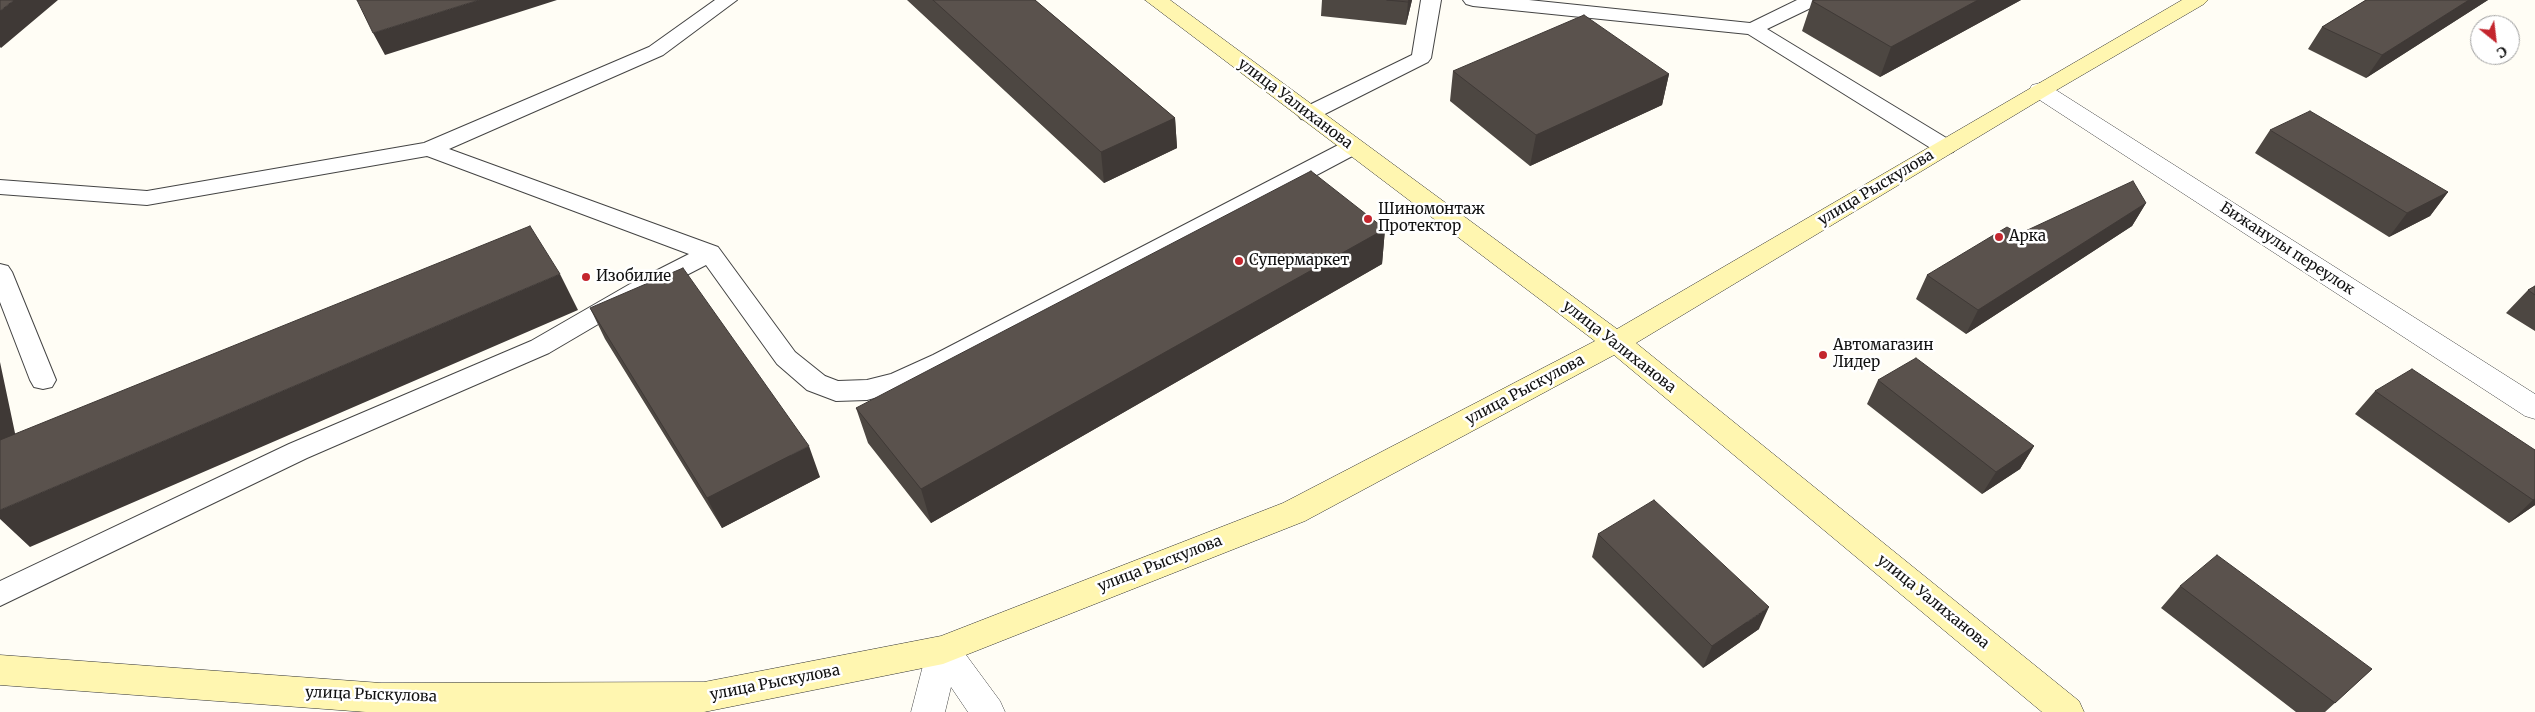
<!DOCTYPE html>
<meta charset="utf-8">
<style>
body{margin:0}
#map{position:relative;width:2535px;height:712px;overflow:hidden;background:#fffdf5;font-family:Merriweather,serif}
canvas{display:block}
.north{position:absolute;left:2470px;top:15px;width:50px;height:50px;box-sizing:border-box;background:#fff;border:1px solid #a0a0a0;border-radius:50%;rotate:151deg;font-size:14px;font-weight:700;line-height:20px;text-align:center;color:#111}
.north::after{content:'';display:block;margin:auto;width:18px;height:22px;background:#c4262e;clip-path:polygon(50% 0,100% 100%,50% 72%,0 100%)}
</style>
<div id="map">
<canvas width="2535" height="712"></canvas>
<div class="north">С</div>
</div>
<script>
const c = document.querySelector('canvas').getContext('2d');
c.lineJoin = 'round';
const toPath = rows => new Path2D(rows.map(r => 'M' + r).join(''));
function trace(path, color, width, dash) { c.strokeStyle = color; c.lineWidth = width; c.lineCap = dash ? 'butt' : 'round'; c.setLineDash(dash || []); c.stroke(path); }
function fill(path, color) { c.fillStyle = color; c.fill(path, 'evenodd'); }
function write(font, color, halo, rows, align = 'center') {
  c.font = font + ' Merriweather,serif'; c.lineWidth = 5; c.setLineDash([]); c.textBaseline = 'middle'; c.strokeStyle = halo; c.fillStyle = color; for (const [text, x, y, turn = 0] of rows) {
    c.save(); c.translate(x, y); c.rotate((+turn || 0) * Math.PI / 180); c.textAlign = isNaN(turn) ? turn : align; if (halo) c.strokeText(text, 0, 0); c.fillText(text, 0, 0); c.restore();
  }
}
const lane = toPath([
 [715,0,737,0,663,55,449,149,718,247,795,352,825,376,838,381,867,380,891,374,933,355,1344,142,1352,140,1360,142,1363,147,1360,152,951,369,907,389,867,400,836,401,807,390,777,364,706,265,646,296,549,353,307,458,0,606,0,581,289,444,531,341,630,284,689,254,427,156,147,205,0,194,0,180,147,191,424,143,649,47,715,0],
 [1421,0,1441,0,1431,58,1428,62,1315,119,1308,120,1301,119,1297,114,1301,109,1412,55,1421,0],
 [1463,0,1529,0,1750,23,1797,0,1822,0,1819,4,1767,29,1953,142,1956,147,1953,152,1945,154,1937,152,1748,34,1473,6,1466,4,1463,0],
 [0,264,8,266,12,272,56,380,52,387,43,389,34,387,30,380,0,302,0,264]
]);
const street = toPath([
 [2040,83,2048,85,2535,394,2535,419,2525,416,2032,95,2029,90,2032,85,2040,83],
 [943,636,955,640,1000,701,1005,712,968,712,951,687,945,712,911,712,927,650,931,640,943,636]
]);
const secondary = toPath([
 [1145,0,1170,0,1617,329,2182,0,2208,0,2204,4,2048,95,1636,343,2079,701,2084,712,2042,712,1614,355,1305,521,943,664,704,712,366,712,0,685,0,655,381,683,704,682,941,636,1283,503,1595,341,1145,0]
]);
const wall = toPath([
 [907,0,1035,0,1175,118,1177,148,1104,183],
 [1322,0,1412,0,1406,25,1321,16],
 [1815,0,2021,0,1880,77,1802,31,1812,1],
 [2366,0,2488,0,2366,78,2308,49,2322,27],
 [1453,71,1669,74,1662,105,1530,166,1450,101],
 [2270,130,2448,192,2430,216,2389,237,2255,153],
 [2146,203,2132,226,1966,334,1916,299,1927,275,2019,234],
 [1385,229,1382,264,931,523,868,443,856,408],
 [2535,286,2535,331,2506,313,2528,290],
 [590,308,820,477,722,528,605,339],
 [1878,380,2034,446,2020,469,1982,494,1867,404],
 [2375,391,2535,450,2535,505,2509,523,2355,414],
 [1598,534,1759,629,1703,668,1592,557],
 [2180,586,2372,669,2325,712,2296,712,2161,608]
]);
const shadedWall = toPath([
 [14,0,58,0,1,48,0,47,0,11],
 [479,0,557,0,385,55,373,33],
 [1409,0,1412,0,1406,25,1408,2],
 [1978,0,2021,0,1880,77,1891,47],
 [2469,0,2488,0,2366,78,2382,55],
 [1669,74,1662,105,1530,166,1536,135],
 [1175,118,1177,148,1104,183,1101,152],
 [2448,192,2430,216,2389,237,2407,213],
 [2146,203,2132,226,1966,334,1978,310],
 [1385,229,1382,264,931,523,921,489],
 [560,274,578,310,30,547,0,519,0,510],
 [0,362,19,452,0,460],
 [809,446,820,477,722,528,707,498],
 [2034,446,2020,469,1982,494,1996,472],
 [2535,499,2535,505,2509,523,2533,500],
 [1769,607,1759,629,1703,668,1712,646]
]);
const building = toPath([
 [0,0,14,0,0,11,0,0],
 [357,0,479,0,373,33,357,0],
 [933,0,1035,0,1175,118,1101,152,933,0],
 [1387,0,1409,0,1408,2,1387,0],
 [1815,0,1978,0,1891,47,1812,1,1815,0],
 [2366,0,2469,0,2382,55,2322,27,2366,0],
 [1584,15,1669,74,1536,135,1453,71,1584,15],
 [2310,111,2448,192,2407,213,2270,130,2310,111],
 [1311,171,1385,229,921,489,856,408,1311,171],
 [2133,181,2146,203,1978,310,1927,275,2007,227,2019,234,2133,181],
 [530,226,560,274,0,510,0,440,530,226],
 [683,268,809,446,707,498,590,308,683,268],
 [2535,286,2535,295,2528,290,2535,286],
 [1916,358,2034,446,1996,472,1878,380,1916,358],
 [2412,369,2535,450,2535,499,2533,500,2375,391,2412,369],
 [1654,500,1769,607,1712,646,1598,534,1654,500],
 [2217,555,2372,669,2335,703,2180,586,2217,555]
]);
const markers = [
 [1368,219,5,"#c4262e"],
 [1999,237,5,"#c4262e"],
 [1239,261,5,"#c4262e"],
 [586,277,5,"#c4262e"],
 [1823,355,5,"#c4262e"]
];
const streetNames = [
 ["улица Уалиханова",1295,104,37],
 ["улица Рыскулова",1876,188,-31],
 ["Бижанулы переулок",2287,249,33],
 ["улица Уалиханова",1619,347,38],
 ["улица Рыскулова",1525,390,-28],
 ["улица Рыскулова",1160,564,-21],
 ["улица Уалиханова",1933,602,39],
 ["улица Рыскулова",775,683,-11],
 ["улица Рыскулова",371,695,2]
];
const poiNames = [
 ["Шиномонтаж",1378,210],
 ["Протектор",1378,227],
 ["Арка",2009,237],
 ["Супермаркет",1249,261],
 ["Изобилие",596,277],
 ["Автомагазин",1833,346],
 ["Лидер",1833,363]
];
trace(lane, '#444', 2);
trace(street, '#444', 1);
trace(secondary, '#333', 1);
fill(lane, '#fff');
fill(street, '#fff');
fill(secondary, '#fff6b0');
fill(wall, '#4d4742');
fill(shadedWall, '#3f3936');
fill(building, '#5a524d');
trace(building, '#3f3936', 1);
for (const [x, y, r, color] of markers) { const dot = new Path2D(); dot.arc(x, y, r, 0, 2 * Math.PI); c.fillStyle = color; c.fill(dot); trace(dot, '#fff', 2); }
write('15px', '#111', '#fff', streetNames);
write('15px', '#111', '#fff', poiNames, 'left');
</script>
